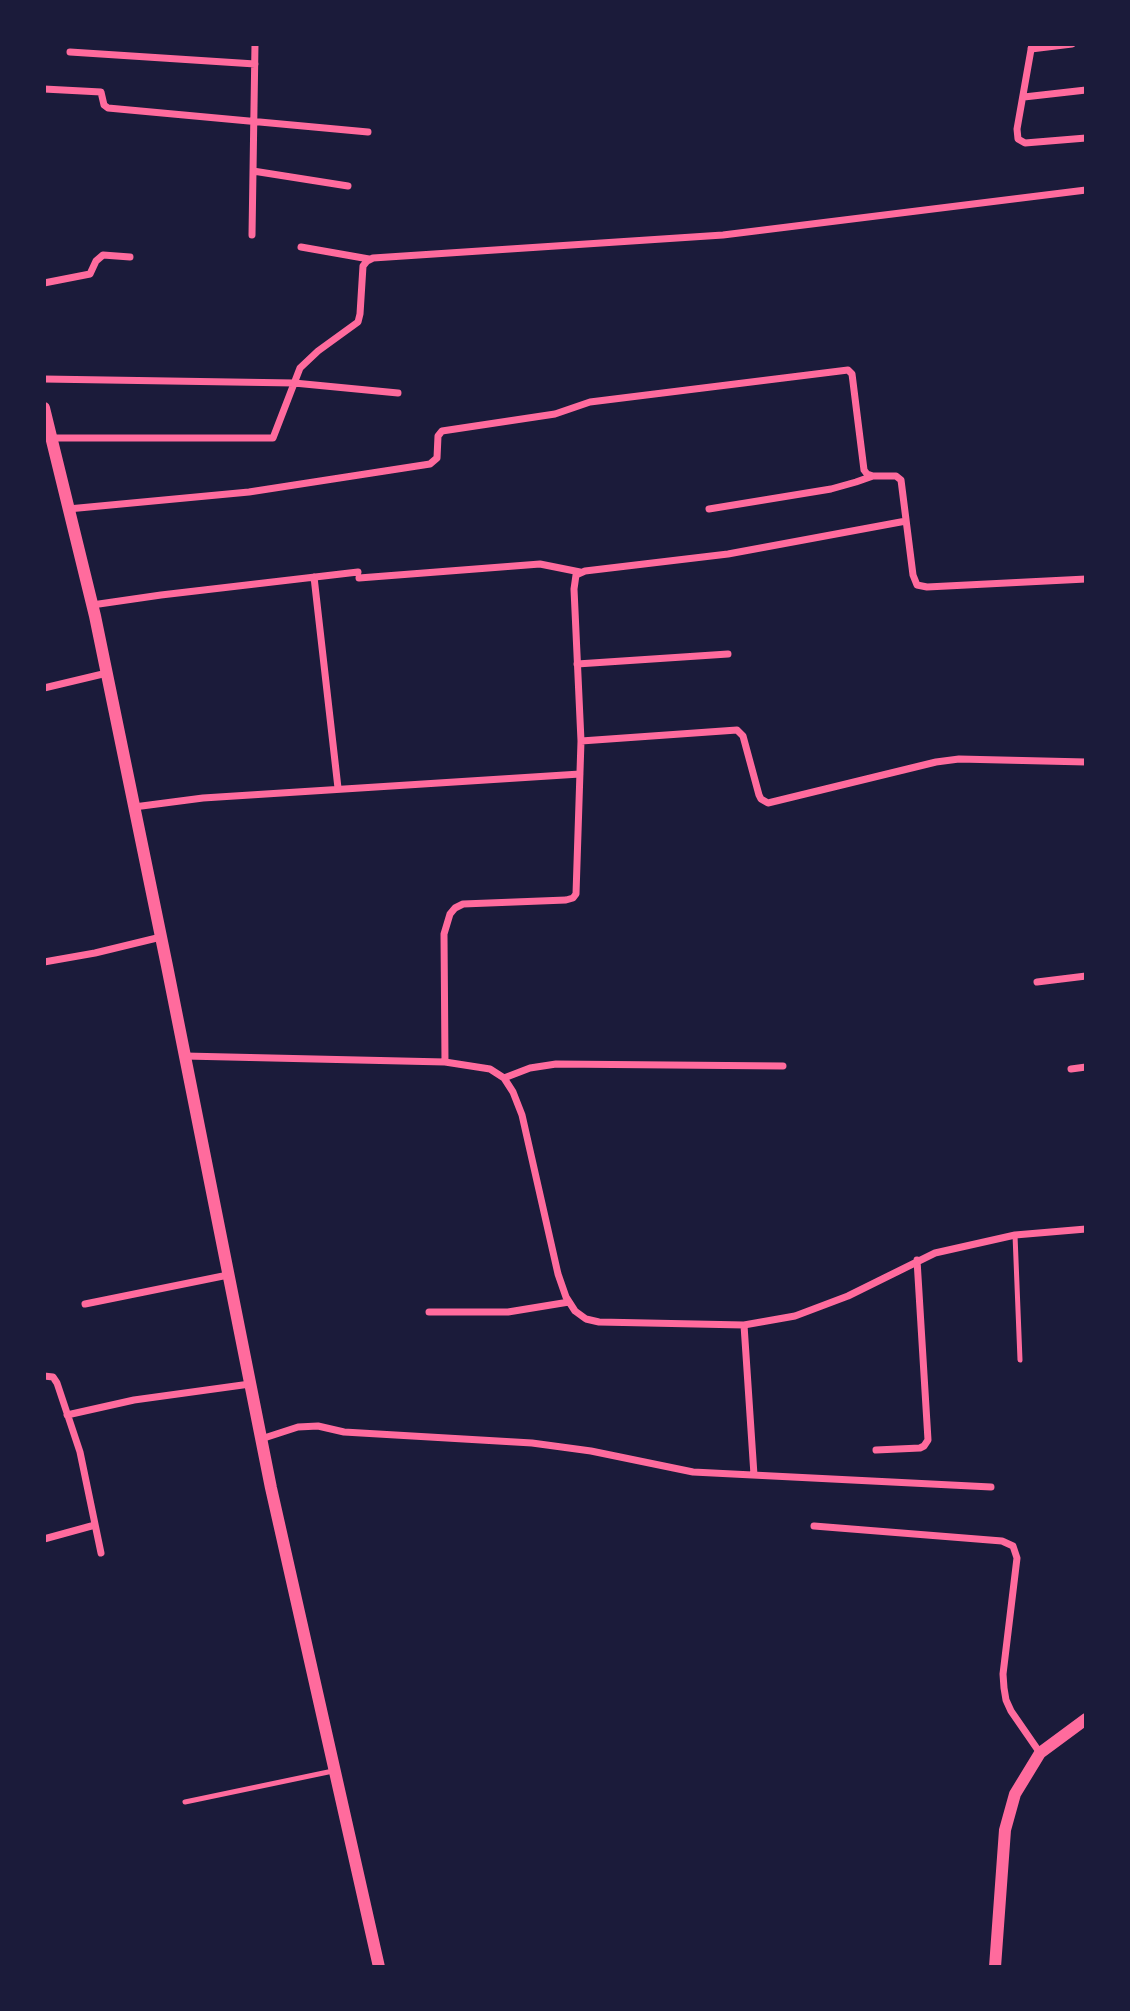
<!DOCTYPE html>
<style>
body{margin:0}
#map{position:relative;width:1130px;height:2011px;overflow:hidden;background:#1b1b3a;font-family:"Exo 2",sans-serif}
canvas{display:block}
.frame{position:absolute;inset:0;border:46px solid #1b1b3a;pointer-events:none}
</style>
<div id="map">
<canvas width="1130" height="2011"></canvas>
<div class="frame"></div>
</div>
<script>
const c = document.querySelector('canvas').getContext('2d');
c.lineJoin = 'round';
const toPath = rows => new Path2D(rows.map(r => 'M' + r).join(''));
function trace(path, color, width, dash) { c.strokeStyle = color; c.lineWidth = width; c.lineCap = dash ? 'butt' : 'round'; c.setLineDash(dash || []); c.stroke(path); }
const service = toPath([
 [1015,1235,1020,1360],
 [185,1802,333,1771]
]);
const minor = toPath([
 [1032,44,1017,129,1018,139,1025,143,1086,138],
 [1031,49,1072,44],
 [70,52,255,64],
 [44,89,101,92,104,105,108,108,368,132],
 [1024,97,1086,90],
 [253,171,348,186],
 [252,235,255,44],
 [301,247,369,259],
 [44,283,90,274,96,261,103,255,130,257],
 [44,379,294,383,398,393],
 [51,438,273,438,300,368,318,351,358,322,360,314,363,266,367,261,373,258,723,235,1086,190],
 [68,509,249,492,430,464,437,458,438,436,442,431,555,414,590,402,848,370,852,374,864,470,867,474,873,476,896,476,901,480,913,575,917,585,927,587,1086,579],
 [709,509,831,489,856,482,873,476],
 [314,577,338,788],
 [359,578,540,564,580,572],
 [92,605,161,595,358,572],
 [577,664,728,654],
 [44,688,107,673],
 [581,741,737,730,743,736,759,795,761,799,768,803,936,762,959,759,1086,762],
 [134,807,203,798,580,774],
 [44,962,95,953,161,937],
 [1037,982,1086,976],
 [185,1056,445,1062,490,1069,504,1078,513,1092,522,1115,558,1274,566,1297,575,1311,586,1319,599,1322,744,1325,795,1316,848,1296,935,1253,1015,1235,1086,1229],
 [445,1062,444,934,450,914,455,908,463,904,566,900,573,898,576,894,581,741,574,589,576,575,585,571,728,554,906,521],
 [1071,1069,1086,1067],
 [504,1078,530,1068,556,1064,783,1066],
 [85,1304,228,1275],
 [429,1312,508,1312,569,1302],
 [744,1325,754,1475],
 [44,1376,53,1377,57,1383,80,1452,101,1553],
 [67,1415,134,1400,250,1384],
 [261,1439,298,1427,318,1426,344,1432,532,1443,591,1451,693,1472,991,1487],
 [876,1450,920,1448,924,1446,928,1440,917,1260],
 [814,1526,1002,1541,1013,1546,1017,1558,1003,1674,1004,1688,1006,1700,1011,1711,1040,1753],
 [44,1539,95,1525]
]);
const tertiary = toPath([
 [44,408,95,616,167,966,271,1488,379,1967],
 [995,1967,1005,1830,1015,1794,1040,1753,1086,1719]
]);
trace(service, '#ff6b9d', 5);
trace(minor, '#ff6b9d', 7);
trace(tertiary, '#ff6b9d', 12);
</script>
